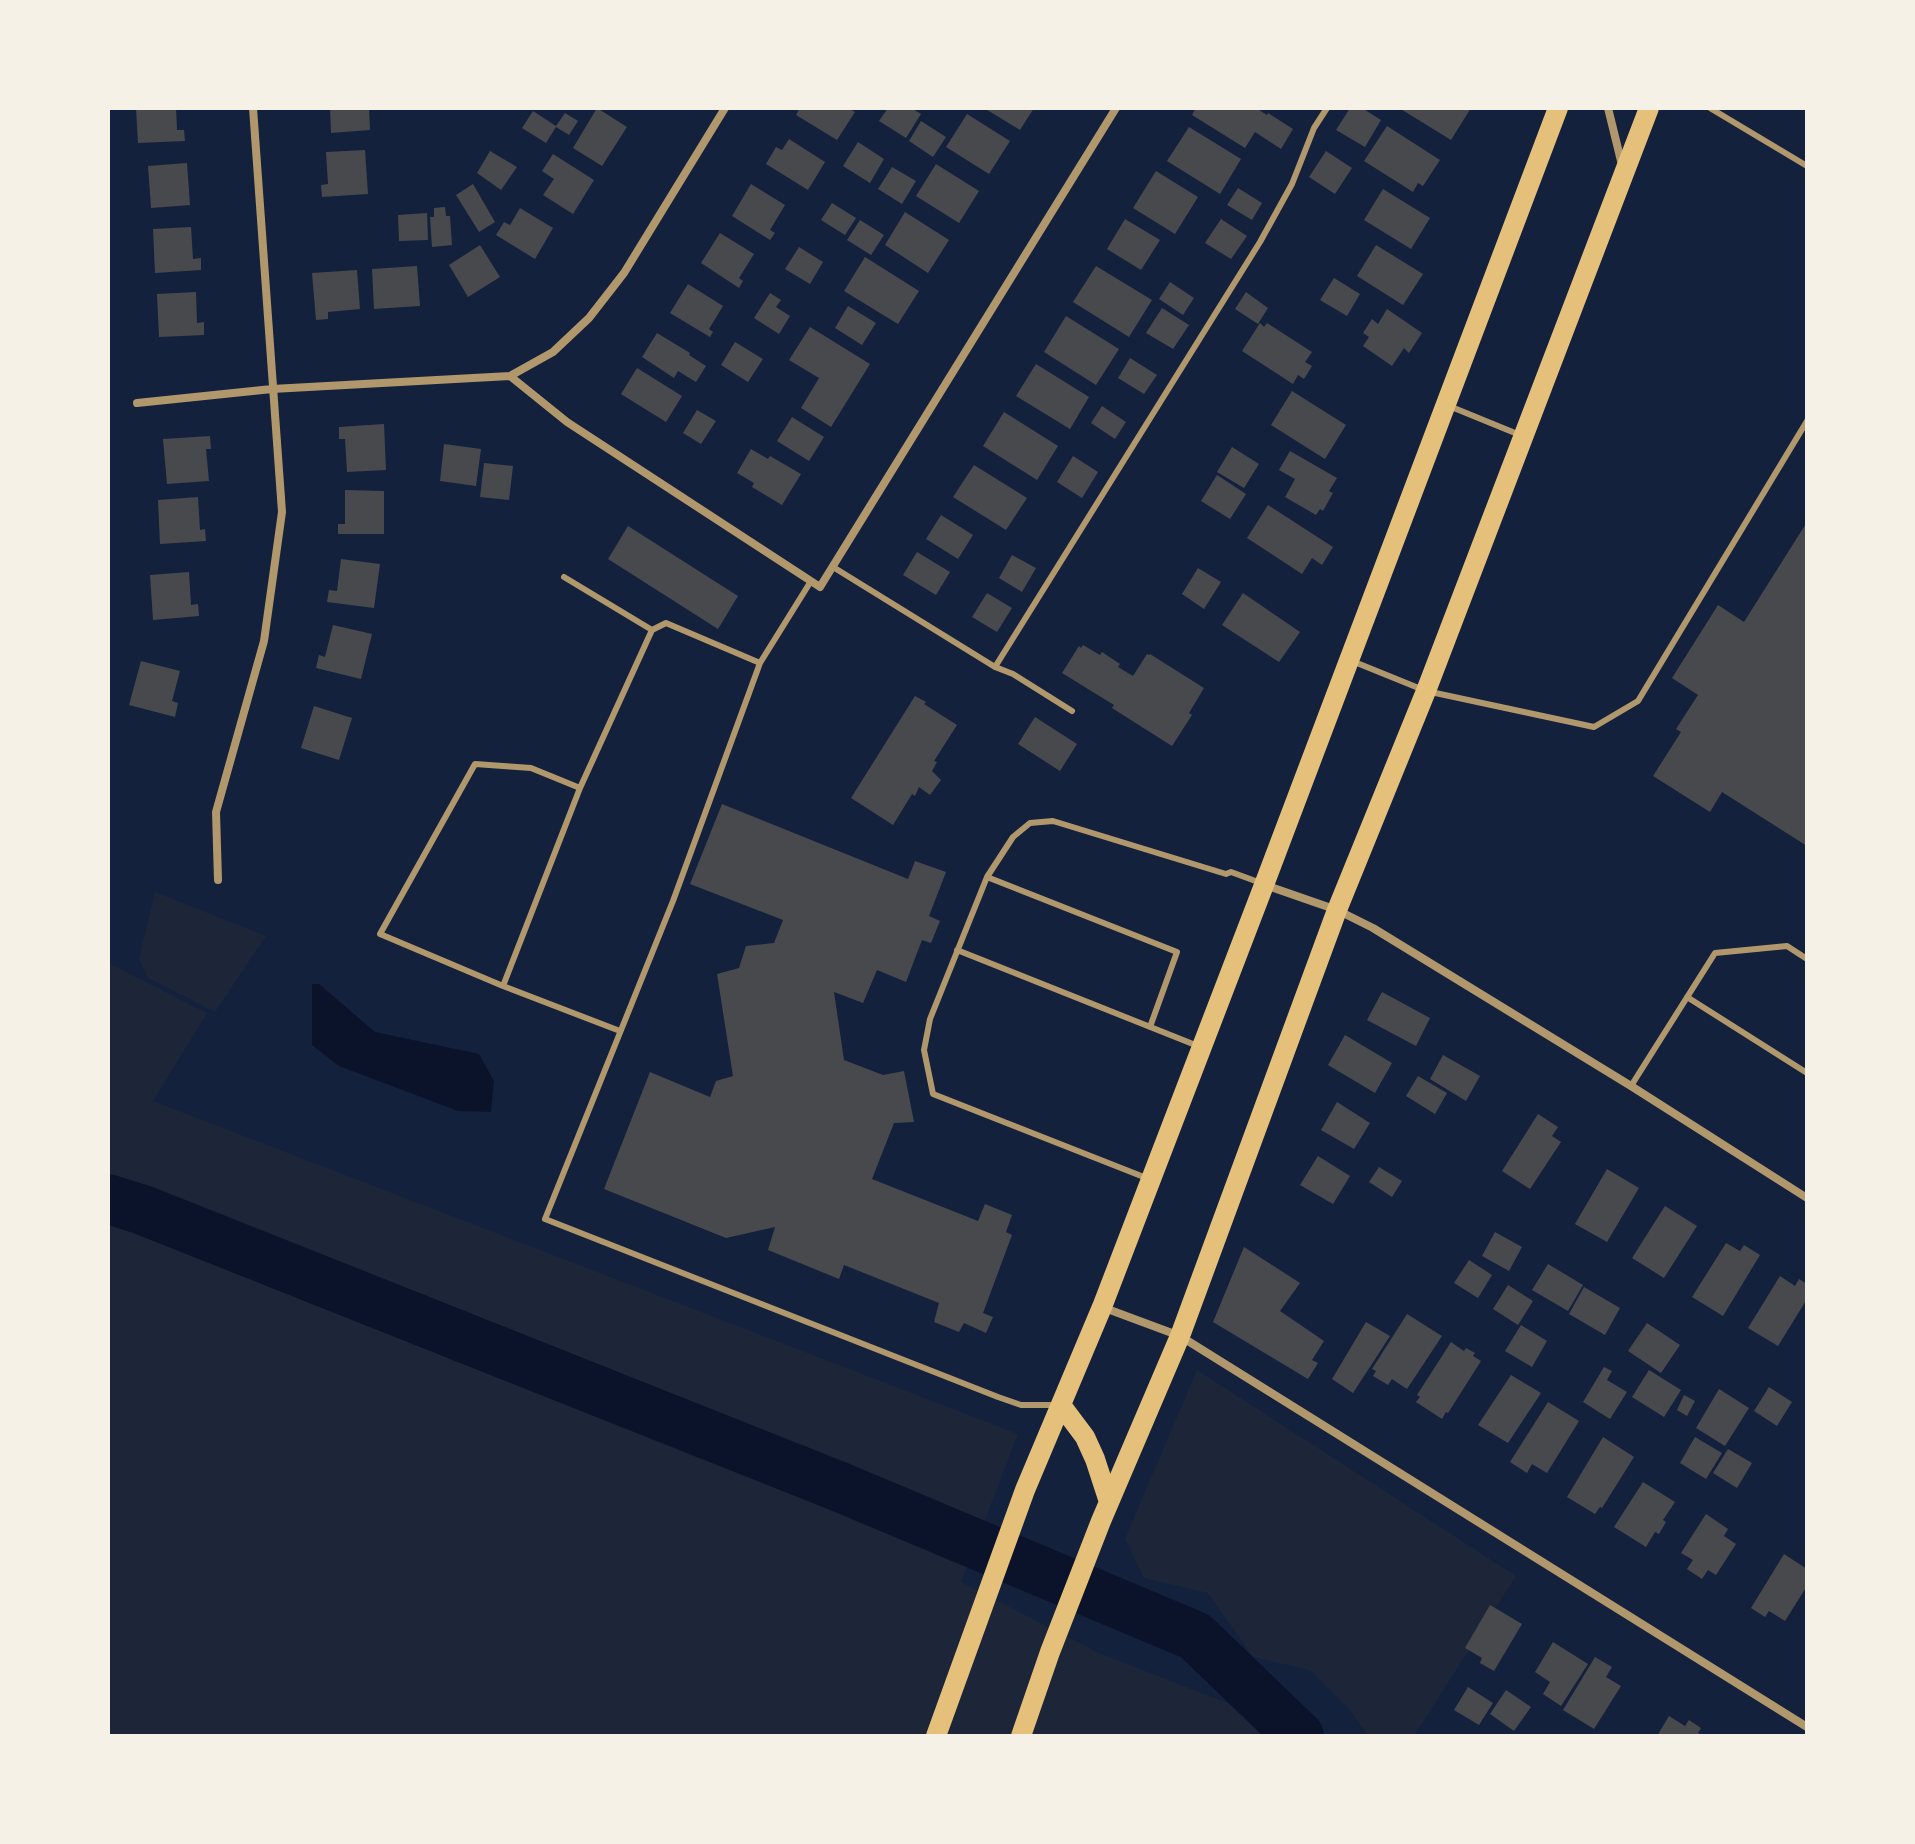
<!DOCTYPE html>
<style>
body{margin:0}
#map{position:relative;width:1915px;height:1844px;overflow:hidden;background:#14213d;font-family:"Playfair Display",serif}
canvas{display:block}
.frame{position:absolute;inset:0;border:110px solid #f6f1e7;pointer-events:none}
</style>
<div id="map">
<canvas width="1915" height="1844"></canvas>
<div class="frame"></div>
</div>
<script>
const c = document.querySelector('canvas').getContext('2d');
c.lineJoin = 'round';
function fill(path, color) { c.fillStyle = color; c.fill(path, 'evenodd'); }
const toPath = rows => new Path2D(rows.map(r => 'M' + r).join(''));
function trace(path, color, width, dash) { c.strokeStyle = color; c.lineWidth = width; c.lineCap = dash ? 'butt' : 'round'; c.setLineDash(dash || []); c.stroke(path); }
const green = toPath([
 [155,892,266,936,215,1012,148,978,139,959],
 [108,963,207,1013,153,1101,1018,1434,961,1582,1099,1653,1237,1707,1275,1736,108,1736],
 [1197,1370,1516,1576,1414,1736,1368,1736,1350,1710,1310,1670,1253,1657,1208,1593,1144,1578,1125,1539]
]);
const water = toPath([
 [312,984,319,984,375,1032,479,1054,494,1081,491,1112,458,1111,339,1066,312,1045]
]);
const river = toPath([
 [108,1199,143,1210,840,1487,1195,1636,1299,1736]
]);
const building = toPath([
 [136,108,176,108,177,130,184,130,185,141,138,143],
 [330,108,369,108,370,130,331,133],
 [597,108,627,127,602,166,573,148],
 [800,108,848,108,855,112,837,140,796,115],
 [888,108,911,108,921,114,906,138,879,121],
 [984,108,1034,108,1020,130],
 [1196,108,1256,108,1267,115,1268,113,1293,129,1281,149,1255,132,1245,148,1192,115],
 [1350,108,1362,108,1381,120,1365,147,1336,130],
 [1399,108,1471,108,1451,140],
 [533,111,556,126,565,113,578,121,569,135,556,127,546,143,522,128],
 [967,114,1010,141,989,174,946,147],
 [921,121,946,137,933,157,909,141],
 [1387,126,1440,160,1423,186,1418,183,1413,192,1364,161],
 [1189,127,1241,159,1220,194,1167,161],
 [789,139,825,162,808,190,766,164,776,147,782,150],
 [858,142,884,159,870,183,843,166],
 [365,150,368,194,322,197,321,185,328,184,326,152],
 [490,151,517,167,501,190,477,173],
 [1326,151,1352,168,1335,194,1309,177],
 [553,154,594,180,573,214,543,195,554,179,542,171],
 [187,163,190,205,151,208,148,166],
 [936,164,979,191,959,223,916,196],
 [892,167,916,181,902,204,878,189],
 [1156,171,1198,197,1175,234,1133,208],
 [473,184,495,222,479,232,456,195],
 [751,184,785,205,770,230,775,233,770,240,732,216],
 [1238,188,1262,203,1252,220,1227,205],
 [1383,189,1430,218,1411,249,1364,220],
 [832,203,856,218,845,235,821,220],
 [445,207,446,216,450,216,452,245,432,247,430,217,434,217,434,208],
 [520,208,553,228,535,259,496,235,504,222,510,225],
 [905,212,949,240,928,273,885,245],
 [427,213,428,240,399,241,398,215],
 [1125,219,1160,240,1141,270,1107,249],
 [1221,219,1247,236,1231,259,1205,243],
 [860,220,884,235,871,255,847,240],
 [191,227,193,259,201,258,201,270,155,273,153,229],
 [720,233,754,254,739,278,743,281,739,288,701,263],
 [480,245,500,277,468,297,449,265],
 [1376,245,1423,274,1403,305,1357,276],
 [799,247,823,262,810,284,785,269],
 [865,257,919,291,898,324,844,291],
 [417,266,420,306,374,309,372,269],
 [1096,266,1152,300,1129,337,1073,302],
 [357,270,360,309,328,312,328,319,316,320,312,273],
 [1334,278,1360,294,1347,316,1320,300],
 [1170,282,1194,298,1183,315,1159,299],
 [688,284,723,306,709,329,713,332,710,337,670,313],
 [196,292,197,323,204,322,204,335,159,337,157,294],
 [1246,292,1268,308,1258,324,1235,309],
 [770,293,781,300,776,307,790,316,779,334,754,318],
 [848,306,876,323,862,345,835,328],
 [1162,308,1189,325,1173,349,1146,333],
 [1387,309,1422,333,1409,353,1404,348,1392,366,1363,346,1369,337,1363,333,1372,319,1378,324],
 [1066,316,1119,349,1096,385,1044,352],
 [1260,323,1264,327,1267,323,1312,352,1305,362,1312,366,1304,379,1298,375,1293,384,1242,351],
 [810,327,870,364,831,427,801,408,819,378,789,360],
 [657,333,690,353,689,355,706,366,696,382,678,371,674,378,642,357],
 [735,342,763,359,748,382,721,365],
 [1130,358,1157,375,1144,394,1118,378],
 [1036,364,1089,397,1070,429,1016,396],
 [637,368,682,396,666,422,621,394],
 [1292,391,1346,425,1325,459,1271,425],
 [1102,406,1126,422,1115,439,1091,423],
 [697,410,716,421,701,444,683,433],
 [1004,412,1058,446,1037,480,983,446],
 [792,417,824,437,809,461,777,441],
 [384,424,386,470,347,472,345,439,339,439,339,427],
 [210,436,211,449,206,449,209,481,167,484,163,439],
 [444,444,481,449,476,486,440,481],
 [1232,447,1259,464,1244,488,1217,472],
 [751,449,768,459,770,456,801,474,782,505,752,487,754,483,737,473],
 [1290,451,1337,478,1329,491,1333,493,1323,511,1320,509,1316,515,1285,497,1295,479,1279,470],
 [1073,456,1098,472,1082,498,1057,482],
 [484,463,513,466,509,500,480,497],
 [974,465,1027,498,1006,530,953,497],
 [1217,475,1246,494,1230,519,1201,501],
 [345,490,384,491,384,534,338,534,338,524,345,524],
 [198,497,200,530,205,529,206,541,160,544,158,500],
 [1268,505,1333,547,1322,565,1312,558,1302,574,1247,538],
 [941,515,973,535,958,559,926,539],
 [1807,522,1807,846,1722,792,1710,812,1653,776,1681,732,1676,729,1698,695,1672,678,1718,605,1744,622],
 [628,526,738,596,718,629,608,559],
 [917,552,950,572,936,595,903,575],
 [1012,555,1036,568,1022,592,999,578],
 [341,559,380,564,374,608,327,602,329,590,337,591],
 [1198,568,1221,582,1204,609,1182,594],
 [189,572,191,605,198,604,199,616,153,620,150,575],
 [987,593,1012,608,997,632,972,617],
 [1243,593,1300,632,1279,662,1222,625],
 [333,625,372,634,361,679,316,668,319,655,325,657],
 [1083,645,1100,655,1102,652,1120,664,1118,667,1133,676,1147,654,1149,655,1150,654,1204,688,1189,713,1192,715,1172,746,1112,708,1114,705,1062,673,1079,646,1081,648],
 [141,661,180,671,172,701,178,703,175,717,129,705],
 [915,696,926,702,924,704,957,725,934,761,937,762,932,771,941,780,930,795,919,787,915,796,912,794,893,825,851,798],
 [314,706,352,718,339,760,301,748],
 [1035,717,1077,744,1060,771,1018,744],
 [722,804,908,879,915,861,946,872,929,916,940,921,931,943,922,940,906,982,877,970,863,1003,834,992,844,1060,883,1075,904,1071,914,1122,894,1123,872,1179,978,1221,985,1204,1012,1215,1006,1232,1012,1235,983,1313,993,1317,986,1333,964,1323,959,1332,934,1322,939,1303,844,1265,839,1279,768,1250,775,1227,726,1238,604,1189,650,1072,710,1097,716,1081,733,1076,717,974,739,968,746,946,774,943,783,920,690,884],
 [1382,992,1430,1018,1416,1046,1367,1020],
 [1345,1035,1392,1063,1375,1093,1328,1065],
 [1443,1055,1480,1076,1466,1101,1430,1079],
 [1418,1076,1447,1093,1435,1114,1406,1096],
 [1337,1102,1370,1123,1354,1149,1321,1130],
 [1538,1114,1558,1127,1552,1136,1561,1142,1530,1189,1502,1171],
 [1318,1156,1350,1176,1333,1204,1300,1185],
 [1379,1167,1402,1181,1392,1197,1369,1182],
 [1607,1169,1639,1188,1607,1242,1575,1224],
 [1665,1206,1697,1226,1664,1278,1632,1258],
 [1495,1232,1522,1247,1509,1271,1482,1256],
 [1726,1243,1740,1251,1744,1245,1760,1255,1723,1316,1692,1297],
 [1244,1247,1300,1283,1280,1311,1324,1341,1312,1360,1318,1363,1308,1379,1213,1322],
 [1469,1260,1492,1275,1478,1298,1454,1283],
 [1548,1264,1583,1285,1568,1311,1532,1290],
 [1780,1276,1795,1286,1799,1279,1807,1284,1807,1299,1778,1346,1748,1328],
 [1508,1285,1533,1301,1518,1325,1493,1309],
 [1584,1287,1620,1308,1605,1335,1569,1314],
 [1407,1314,1442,1336,1407,1389,1392,1379,1388,1385,1373,1376,1376,1371,1372,1369],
 [1366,1322,1390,1336,1353,1393,1332,1379],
 [1647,1323,1680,1345,1661,1373,1628,1351],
 [1521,1325,1547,1341,1532,1367,1505,1351],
 [1451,1342,1464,1351,1466,1348,1475,1353,1473,1356,1481,1361,1448,1413,1446,1412,1442,1419,1416,1402,1420,1397,1417,1395],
 [1604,1367,1612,1371,1607,1380,1627,1392,1610,1419,1583,1402],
 [1649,1370,1681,1390,1664,1417,1632,1397],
 [1511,1375,1541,1393,1508,1443,1478,1425],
 [1769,1387,1792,1402,1777,1426,1754,1411],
 [1719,1389,1749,1408,1725,1446,1696,1428],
 [1684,1395,1695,1401,1687,1416,1677,1410],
 [1548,1402,1579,1421,1547,1473,1532,1464,1527,1473,1510,1462],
 [1603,1437,1634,1457,1602,1508,1600,1507,1595,1514,1567,1497],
 [1695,1437,1722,1453,1706,1479,1680,1463],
 [1728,1449,1752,1463,1737,1488,1713,1473],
 [1643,1482,1675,1502,1663,1520,1666,1522,1659,1534,1655,1532,1646,1547,1614,1527],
 [1706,1514,1728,1529,1724,1536,1736,1544,1716,1575,1708,1570,1702,1579,1687,1569,1693,1560,1681,1553],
 [1784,1554,1807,1569,1807,1586,1785,1621,1769,1611,1765,1617,1751,1608],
 [1490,1605,1522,1624,1494,1671,1480,1663,1482,1658,1465,1648],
 [1553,1642,1588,1664,1561,1706,1543,1694,1550,1682,1535,1672],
 [1595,1657,1612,1667,1606,1677,1621,1686,1594,1729,1563,1710],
 [1468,1687,1493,1703,1479,1725,1454,1710],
 [1506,1690,1531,1707,1514,1731,1490,1714],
 [1669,1716,1685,1726,1689,1720,1701,1728,1698,1733,1704,1736,1657,1736]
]);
const service = toPath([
 [1710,108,1807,166],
 [1449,406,1520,435],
 [833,567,995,667,1260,242,1292,184,1314,128,1327,108],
 [564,577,652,630],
 [811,581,760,663,673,901,545,1219,998,1397,1021,1405,1057,1405],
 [1352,661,1426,691,1594,727,1638,701,1807,421],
 [995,667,1013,674,1072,711],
 [987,877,1177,952,1150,1027],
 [957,950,1198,1046],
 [503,986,580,788],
 [1687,997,1807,1073],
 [620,1031,503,986,380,934,475,764,531,768,580,788,652,630,666,623,760,663],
 [1631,1086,1715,953,1787,946,1807,959],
 [1149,1179,933,1094,924,1050,930,1019,987,877,1013,837,1030,823,1053,821,1226,874,1231,872,1261,883]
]);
const minor = toPath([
 [1608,108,1622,165],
 [510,376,553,352,589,318,624,273,725,108],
 [137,403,272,389,510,376,567,422,820,587,1116,108],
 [218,880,216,812,264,641,282,512,253,108],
 [1265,885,1337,910,1373,928,1631,1086,1807,1198],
 [1102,1307,1180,1336,1807,1727]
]);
const primary = toPath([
 [1061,1405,1085,1437,1095,1459,1109,1502],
 [936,1736,1025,1490,1102,1307,1264,885,1558,108],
 [1021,1736,1050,1652,1101,1521,1180,1336,1337,910,1426,691,1649,108]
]);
fill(green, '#1d2539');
fill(water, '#0b132b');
trace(river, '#0b132b', 50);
fill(building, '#48494c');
trace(service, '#b1986c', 6);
trace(minor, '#b1986c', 8);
trace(primary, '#e5c07b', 20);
</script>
